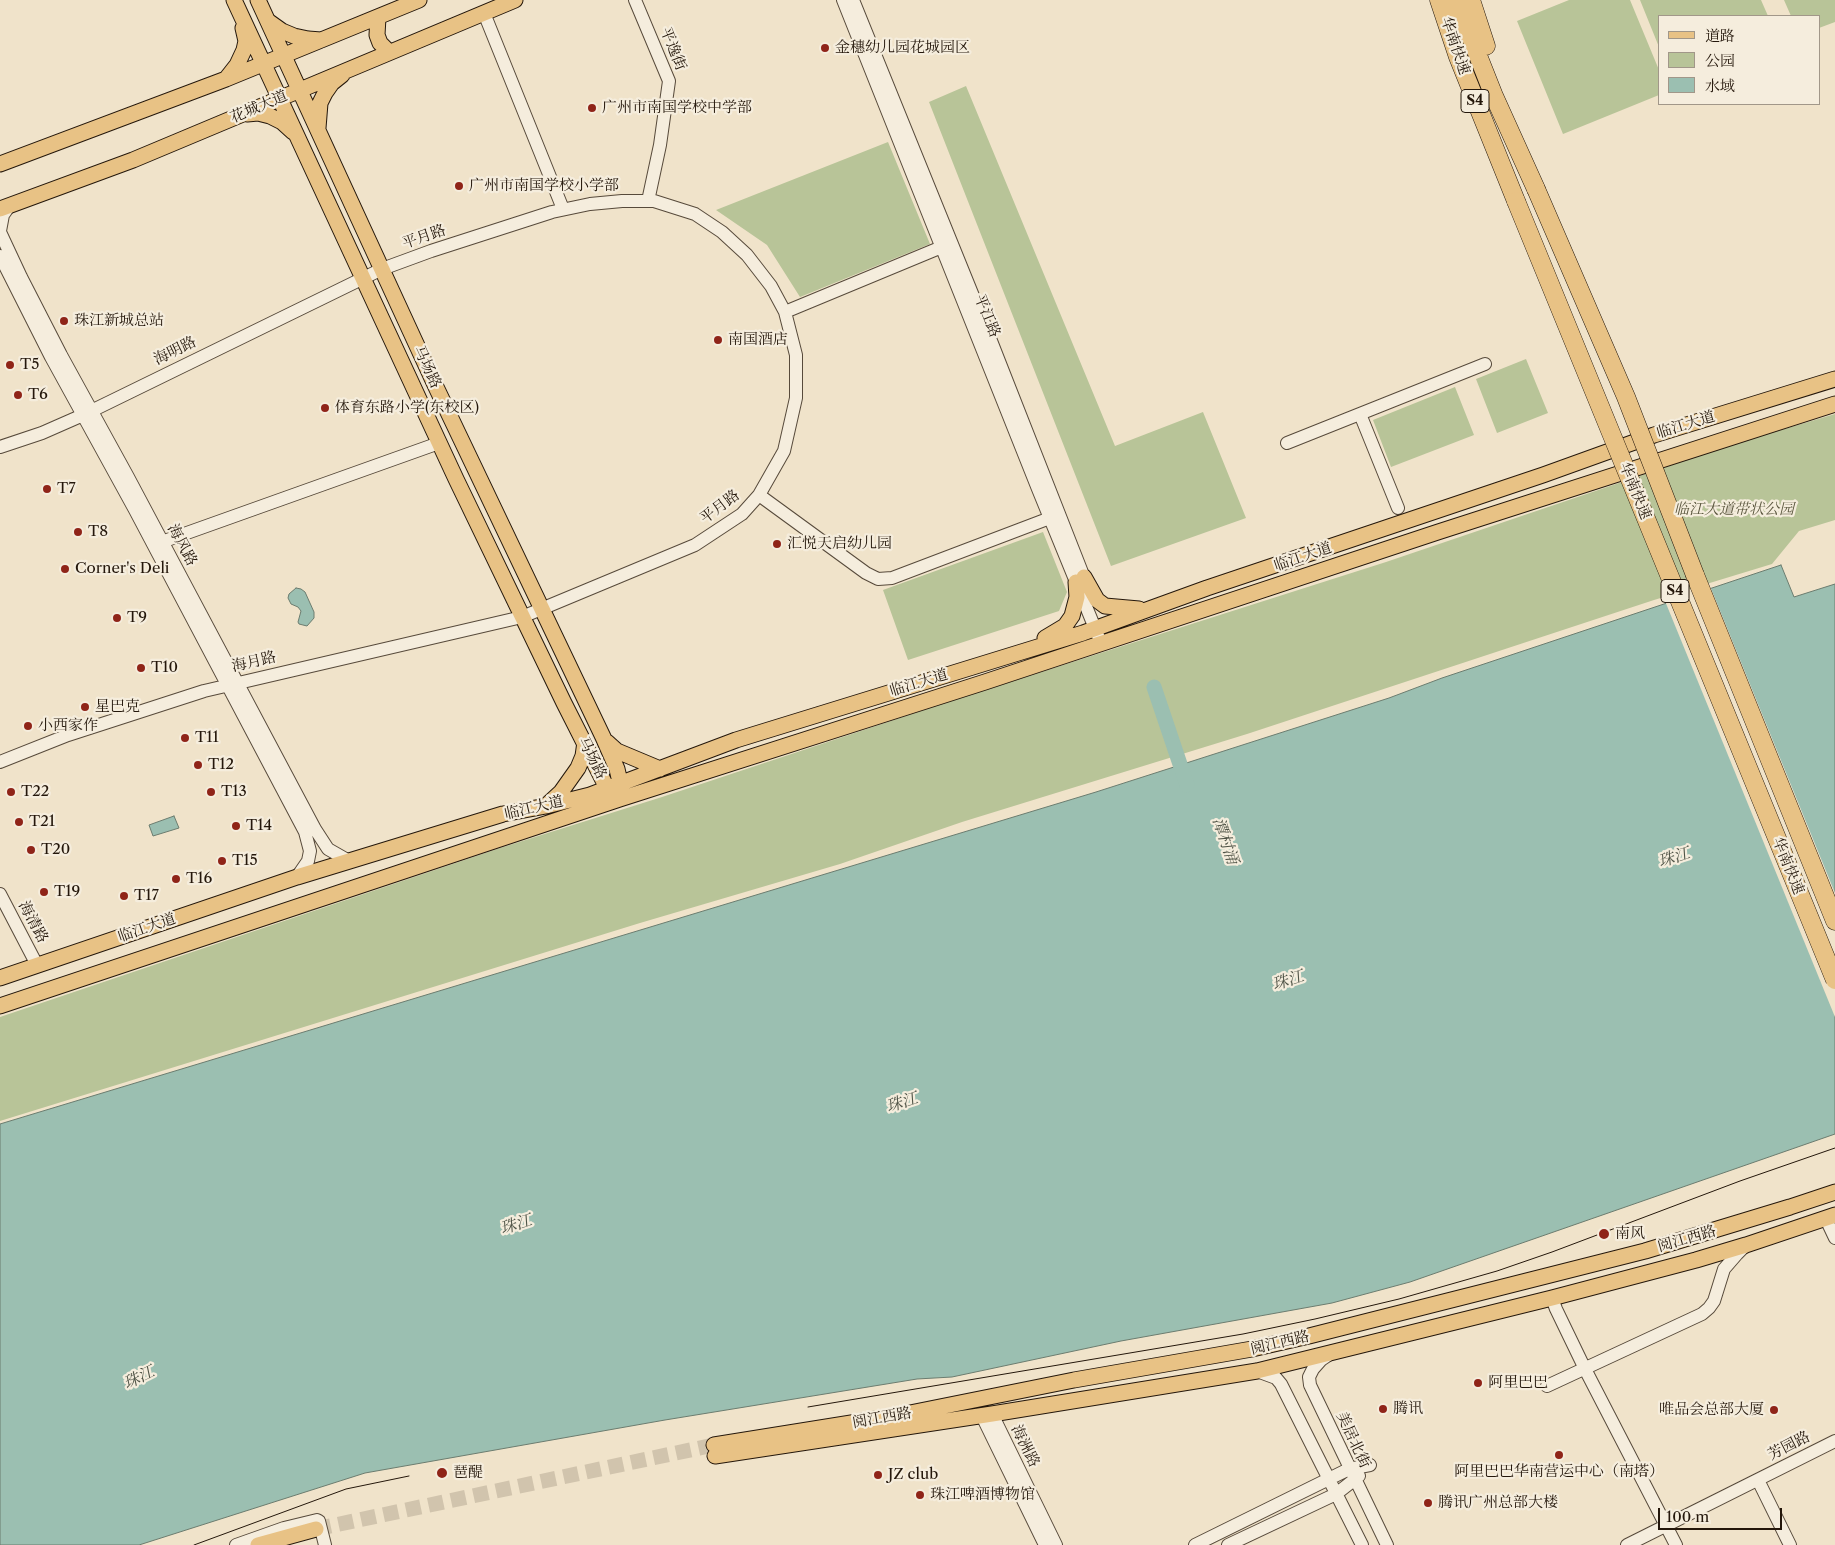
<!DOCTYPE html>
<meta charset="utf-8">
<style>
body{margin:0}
#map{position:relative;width:1835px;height:1545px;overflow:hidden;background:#f0e3ca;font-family:"Libre Caslon Text","Noto Serif SC",serif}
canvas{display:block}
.legend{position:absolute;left:1658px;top:15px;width:162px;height:90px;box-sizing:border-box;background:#f5eddd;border:1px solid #a19789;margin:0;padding:6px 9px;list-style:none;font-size:15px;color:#24170b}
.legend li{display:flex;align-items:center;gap:10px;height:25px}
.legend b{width:25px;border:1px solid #a19789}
.scale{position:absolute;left:1658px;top:1508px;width:124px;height:22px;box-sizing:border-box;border:2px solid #24170b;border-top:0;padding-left:6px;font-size:15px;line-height:18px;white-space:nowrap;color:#24170b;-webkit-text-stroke:4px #f5eddd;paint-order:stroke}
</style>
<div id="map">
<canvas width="1835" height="1545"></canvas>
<ul class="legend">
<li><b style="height:6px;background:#e8c285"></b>道路</li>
<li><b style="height:14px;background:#b8c498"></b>公园</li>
<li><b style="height:14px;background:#9bbfb1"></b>水域</li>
</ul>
<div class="scale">100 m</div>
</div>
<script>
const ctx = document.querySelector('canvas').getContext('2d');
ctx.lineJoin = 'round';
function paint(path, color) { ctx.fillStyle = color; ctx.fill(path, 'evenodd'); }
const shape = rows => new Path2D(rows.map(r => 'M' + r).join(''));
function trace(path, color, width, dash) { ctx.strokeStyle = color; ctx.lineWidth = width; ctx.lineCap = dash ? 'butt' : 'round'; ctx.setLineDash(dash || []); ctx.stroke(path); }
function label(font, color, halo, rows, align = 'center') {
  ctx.font = font + ' "Libre Caslon Text","Noto Serif SC",serif'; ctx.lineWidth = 4.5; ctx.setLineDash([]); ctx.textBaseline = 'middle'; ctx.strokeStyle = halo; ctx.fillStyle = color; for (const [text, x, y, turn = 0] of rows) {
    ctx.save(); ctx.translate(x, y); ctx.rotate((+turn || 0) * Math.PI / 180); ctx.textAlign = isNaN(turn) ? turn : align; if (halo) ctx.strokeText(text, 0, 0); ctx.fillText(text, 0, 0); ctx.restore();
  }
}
const green = shape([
 [1569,0,1630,0,1659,70,1659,95,1563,134,1517,21],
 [1640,0,1761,0,1768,16,1659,16,1659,47],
 [1784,0,1835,0,1835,22,1819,28,1819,16,1791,16],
 [966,86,1115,446,1203,412,1246,518,1111,566,929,102],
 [888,142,930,244,800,297,767,245,716,210],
 [1526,359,1548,413,1497,433,1476,379],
 [1455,387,1474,435,1391,467,1373,420],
 [1835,414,1835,520,1799,531,1772,564,1654,600,1247,734,962,822,840,864,640,923,0,1121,0,1017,497,849,662,797,969,695,1386,562,1737,443],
 [1043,532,1067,592,1059,611,908,660,883,590]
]);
const water = shape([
 [1781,565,1794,597,1835,584,1835,1134,1410,1282,1332,1303,1121,1341,952,1377,917,1379,665,1420,365,1473,139,1545,0,1545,0,1124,1096,792,1389,698,1442,678,1781,565],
 [296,588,301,589,305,592,314,612,314,618,307,626,299,624,298,622,301,611,298,607,291,604,288,598,289,594,296,588],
 [174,816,179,828,153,836,149,825,174,816]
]);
const pier = shape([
 [1710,586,1835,893,1835,1017,1665,601]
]);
const river = shape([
 [1154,687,1187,785]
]);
const majorTunnel = shape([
 [316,1529,714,1445]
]);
const minor = shape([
 [635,0,669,81,660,145,648,201],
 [843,0,1038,489,1101,643],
 [853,0,984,323,1087,585],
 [484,13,563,209],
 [0,231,3,215,10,205],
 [0,232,21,277,61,355,128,477,315,829,328,849,349,861],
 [0,256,51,357,135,510,305,832,310,851,308,861,297,877],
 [785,312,949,244],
 [1360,414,1398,508],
 [1287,443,1485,364],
 [0,447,42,433,83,415,382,269,431,251,552,212,590,204,622,201,654,201,695,214,722,232,747,255,771,286,785,312,796,355,796,398,784,451,759,495,742,514,695,545,522,617,204,691,68,735,0,762],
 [759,495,866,573,878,579,892,578,1050,518],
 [156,544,439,443],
 [0,894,37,965],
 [1826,1219,1835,1238],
 [1552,1298,1556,1309,1585,1369,1676,1545],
 [1330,1354,1321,1360,1313,1369,1309,1377,1310,1385,1387,1545],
 [1257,1371,1276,1378,1281,1384,1362,1545],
 [1547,1386,1702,1314,1709,1308,1714,1301,1724,1269,1737,1254,1746,1245],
 [992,1414,1056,1545],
 [982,1416,1045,1545],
 [1758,1480,1790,1545],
 [236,1545,284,1528,317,1520,319,1521,325,1545],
 [1195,1545,1349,1469,1370,1465],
 [1228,1545,1336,1494,1359,1476],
 [1627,1545,1835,1441]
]);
const major = shape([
 [234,0,456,479,564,703,607,788,613,793],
 [258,0,436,387,603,737,617,769,620,782,620,792],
 [378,17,377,35,380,43,389,52],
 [268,21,282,31,294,36,308,39,321,40],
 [226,79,237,65,244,50,246,41,243,28],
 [247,114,258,113,270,116,282,122,293,132],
 [318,128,320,103,325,93,332,83,342,75],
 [0,164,226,79,419,0],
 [0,209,133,160,515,0],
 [1084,577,1097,600,1105,606,1139,609],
 [1045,638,1065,626,1072,616,1077,597,1076,582],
 [607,742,617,751,660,769],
 [548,804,561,792,578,768,583,756,585,742],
 [0,978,297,877,503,814,546,806,590,795,736,740,1083,633,1207,588,1543,475,1654,435,1835,379],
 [0,1006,620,799,985,682,1438,532,1835,404],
 [714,1445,895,1416,1074,1380,1252,1349,1309,1336,1645,1251,1790,1207,1835,1192],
 [715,1456,992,1414,1257,1371,1552,1298,1696,1260,1746,1245,1835,1215],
 [258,1545,316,1529]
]);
const highway = shape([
 [1439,0,1458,57,1516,201],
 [1456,0,1494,96,1536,189],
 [1471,0,1486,46],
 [1695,575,1835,921]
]);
const tram = shape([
 [808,1407,1243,1334,1315,1319,1399,1299,1497,1271,1552,1252,1740,1181,1835,1148],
 [194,1545,346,1489,409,1476]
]);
const highwayBridge = shape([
 [1536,189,1626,397,1695,575],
 [1516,201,1835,980]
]);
const markers = [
 [825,48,5,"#8f2418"],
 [592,108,5,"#8f2418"],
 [459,186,5,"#8f2418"],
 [64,321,5,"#8f2418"],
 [718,340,5,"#8f2418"],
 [10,365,5,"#8f2418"],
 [18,395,5,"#8f2418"],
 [325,408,5,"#8f2418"],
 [47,489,5,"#8f2418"],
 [78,532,5,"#8f2418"],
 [777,544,5,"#8f2418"],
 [65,569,5,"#8f2418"],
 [117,618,5,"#8f2418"],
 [141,668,5,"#8f2418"],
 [85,707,5,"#8f2418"],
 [28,726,5,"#8f2418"],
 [185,738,5,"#8f2418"],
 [198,765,5,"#8f2418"],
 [11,792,5,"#8f2418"],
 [211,792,5,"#8f2418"],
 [19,822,5,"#8f2418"],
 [236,826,5,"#8f2418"],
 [31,850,5,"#8f2418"],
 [222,861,5,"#8f2418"],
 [176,879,5,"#8f2418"],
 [44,892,5,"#8f2418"],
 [124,896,5,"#8f2418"],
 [1604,1234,6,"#8f2418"],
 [1478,1383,5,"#8f2418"],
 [1383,1409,5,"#8f2418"],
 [1774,1410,5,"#8f2418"],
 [1559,1455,5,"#8f2418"],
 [442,1473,6,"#8f2418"],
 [878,1475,5,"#8f2418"],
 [920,1495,5,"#8f2418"],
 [1428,1503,5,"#8f2418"]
];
const shields = [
 [1475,101,28],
 [1675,591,28]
];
const shieldNames = [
 ["S4",1475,101],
 ["S4",1675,591]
];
const streetNames = [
 ["华南快速",1455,46,71],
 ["平逸街",673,49,68],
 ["花城大道",259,107,-23],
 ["平月路",424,237,-19],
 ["平江路",987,316,68],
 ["海明路",175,351,-26],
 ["马场路",427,367,65],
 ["临江大道",1686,425,-17],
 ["华南快速",1635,491,68],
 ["平月路",720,507,-37],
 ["海风路",182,545,62],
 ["临江大道",1303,557,-19],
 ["海月路",254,662,-13],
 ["临江大道",919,683,-17],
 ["马场路",592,758,63],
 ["临江大道",534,808,-13],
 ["华南快速",1788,866,68],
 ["海清路",33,922,62],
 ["临江大道",147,928,-19],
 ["阅江西路",1687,1239,-16],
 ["阅江西路",1280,1343,-13],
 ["阅江西路",882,1418,-10],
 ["美居北街",1353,1440,65],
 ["海洲路",1025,1446,64],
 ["芳园路",1789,1446,-27]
];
const poiNames = [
 ["金穗幼儿园花城园区",835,48],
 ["广州市南国学校中学部",602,108],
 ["广州市南国学校小学部",469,186],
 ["珠江新城总站",74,321],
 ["南国酒店",728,340],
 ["T5",20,365],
 ["T6",28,395],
 ["体育东路小学(东校区)",335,408],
 ["T7",57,489],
 ["T8",88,532],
 ["汇悦天启幼儿园",787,544],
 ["Corner's Deli",75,569],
 ["T9",127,618],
 ["T10",151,668],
 ["星巴克",95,707],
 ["小西家作",38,726],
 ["T11",195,738],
 ["T12",208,765],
 ["T22",21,792],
 ["T13",221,792],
 ["T21",29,822],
 ["T14",246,826],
 ["T20",41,850],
 ["T15",232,861],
 ["T16",186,879],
 ["T19",54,892],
 ["T17",134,896],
 ["南风",1615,1234],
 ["阿里巴巴",1488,1383],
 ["腾讯",1393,1409],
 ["唯品会总部大厦",1764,1410,"right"],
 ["阿里巴巴华南营运中心（南塔）",1559,1472,"center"],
 ["琶醍",453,1473],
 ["JZ club",888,1475],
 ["珠江啤酒博物馆",930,1495],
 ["腾讯广州总部大楼",1438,1503]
];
const parkNames = [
 ["临江大道带状公园",1734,510]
];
const waterNames = [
 ["潭村涌",1225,841,71],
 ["珠江",1674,858,-18],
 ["珠江",1288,981,-18],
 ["珠江",902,1103,-18],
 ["珠江",516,1225,-18],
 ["珠江",139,1378,-26]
];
paint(green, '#b8c498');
paint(water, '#9bbfb1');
trace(water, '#6b7c6f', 1);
paint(pier, '#f0e3ca');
trace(river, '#9bbfb1', 15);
trace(majorTunnel, '#d1c4ad', 15, [15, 8]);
trace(minor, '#574a3b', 14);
trace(major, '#24170b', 17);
trace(highway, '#24170b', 19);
trace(minor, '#f5eddd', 12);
trace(major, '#e8c285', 15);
trace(highway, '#e8c285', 18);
trace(tram, '#24170b', 1);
trace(highwayBridge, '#24170b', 19, []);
trace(highwayBridge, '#e8c285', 18);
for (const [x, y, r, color] of markers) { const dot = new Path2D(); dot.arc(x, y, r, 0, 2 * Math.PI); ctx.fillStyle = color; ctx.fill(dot); trace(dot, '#f5eddd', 2); }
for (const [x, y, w] of shields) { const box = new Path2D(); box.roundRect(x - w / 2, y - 11.5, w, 23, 4); ctx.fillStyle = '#f5eddd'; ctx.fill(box); trace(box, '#24170b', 1); }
label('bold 14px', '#24170b', null, shieldNames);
label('15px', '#24170b', '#f5eddd', streetNames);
label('15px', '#24170b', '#f5eddd', poiNames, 'left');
label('italic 15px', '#58543c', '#f5eddd', parkNames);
label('italic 16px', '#4e5245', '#f5eddd', waterNames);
</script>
